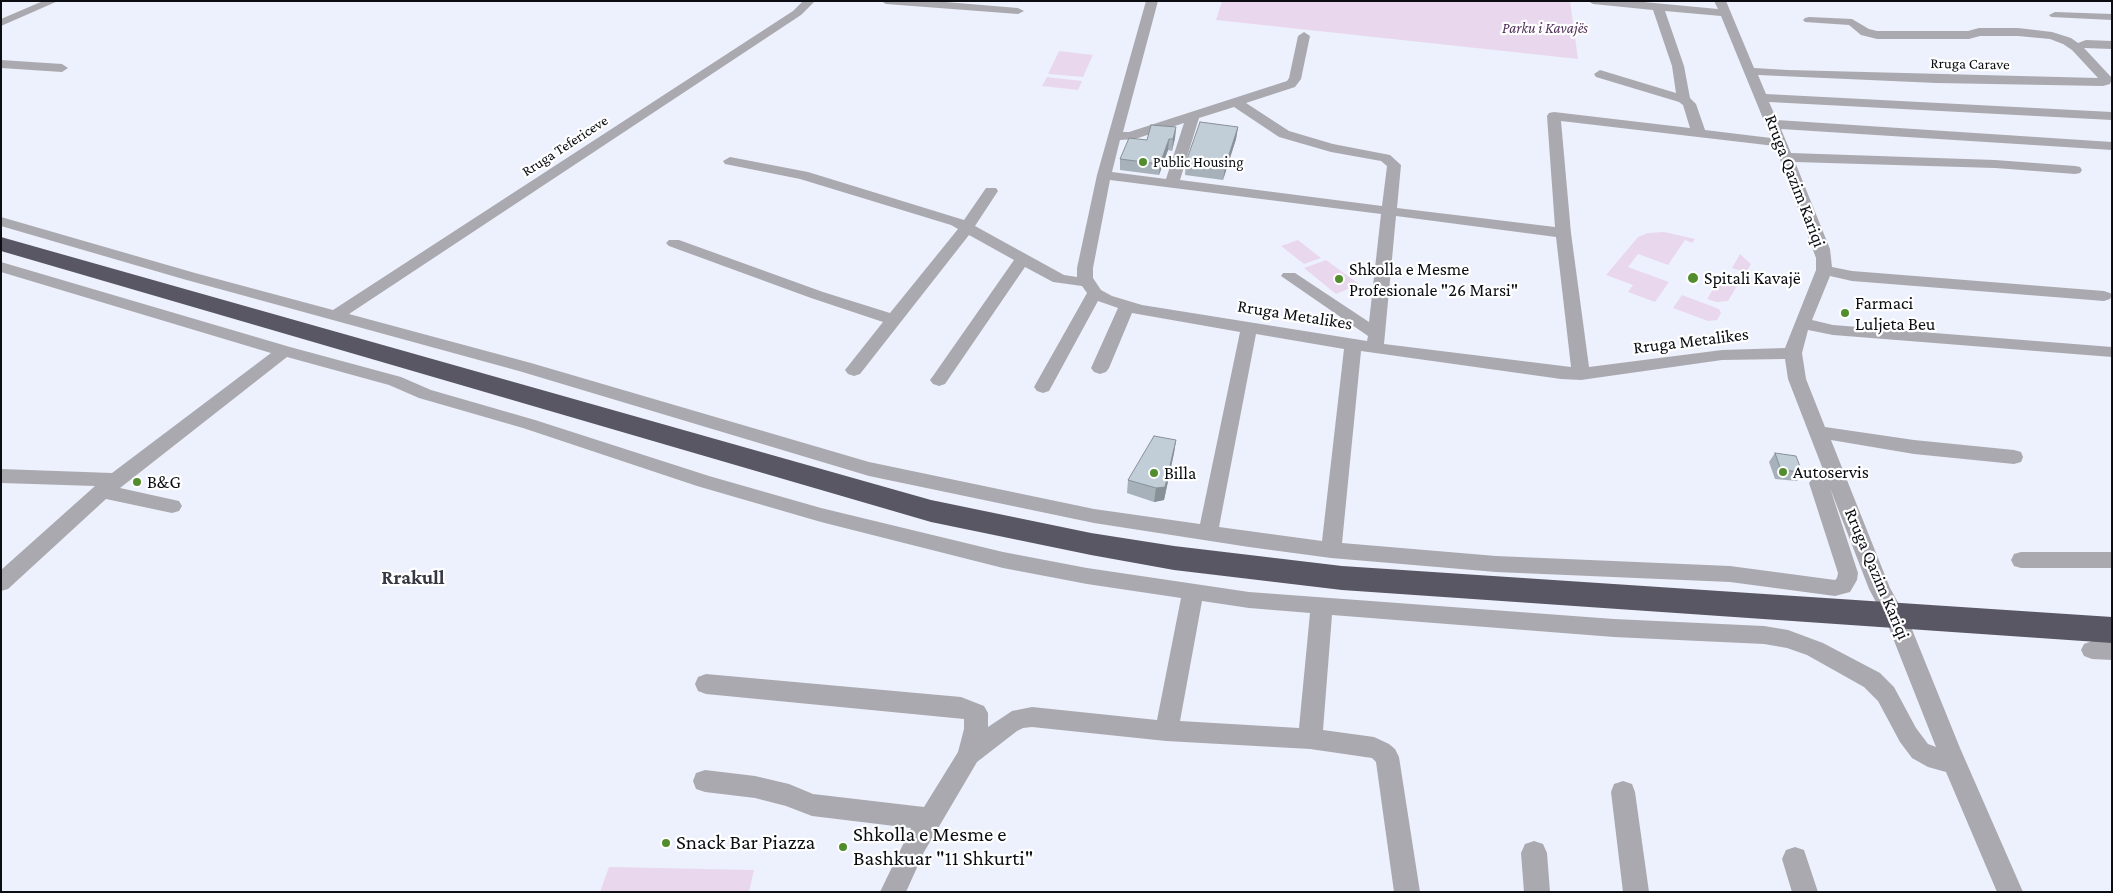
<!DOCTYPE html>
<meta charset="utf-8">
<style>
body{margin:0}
#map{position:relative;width:2113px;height:893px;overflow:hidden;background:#edf1fd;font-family:"Crimson Pro",serif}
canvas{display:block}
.frame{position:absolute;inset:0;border:2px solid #0b0d12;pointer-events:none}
</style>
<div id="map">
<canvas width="2113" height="893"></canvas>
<div class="frame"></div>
</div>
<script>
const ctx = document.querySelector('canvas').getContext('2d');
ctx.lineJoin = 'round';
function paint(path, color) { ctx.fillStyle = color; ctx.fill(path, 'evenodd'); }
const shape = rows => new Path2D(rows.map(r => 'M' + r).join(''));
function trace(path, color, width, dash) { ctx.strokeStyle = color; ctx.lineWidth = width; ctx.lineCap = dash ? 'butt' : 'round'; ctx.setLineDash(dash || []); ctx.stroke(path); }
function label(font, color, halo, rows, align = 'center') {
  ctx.font = font + ' "Crimson Pro",serif'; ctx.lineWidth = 4.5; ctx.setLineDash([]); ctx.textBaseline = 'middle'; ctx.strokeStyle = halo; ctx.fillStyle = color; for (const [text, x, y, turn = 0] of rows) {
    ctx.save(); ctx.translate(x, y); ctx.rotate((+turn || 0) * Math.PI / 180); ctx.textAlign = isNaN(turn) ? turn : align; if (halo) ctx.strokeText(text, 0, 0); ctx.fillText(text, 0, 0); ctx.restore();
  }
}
const green = shape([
 [1222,1,1570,1,1578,59,1216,20],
 [1059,51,1093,55,1083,77,1048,74],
 [1047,77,1082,81,1078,90,1042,86],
 [1664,232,1695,239,1692,243,1685,240,1668,265,1638,254,1628,267,1669,282,1655,302,1628,292,1633,285,1606,275,1638,237,1648,233],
 [1298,240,1321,258,1304,264,1281,246],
 [1740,254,1751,264,1744,277,1739,276,1741,271,1732,268],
 [1326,260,1359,284,1336,294,1304,268],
 [1719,280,1733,285,1735,282,1739,283,1728,301,1717,302,1707,299],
 [1682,295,1719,309,1721,313,1717,320,1708,321,1673,308],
 [609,867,754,870,749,892,600,892]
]);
const minor = shape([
 [43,1,58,1,1,26,1,19,43,1],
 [803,1,815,1,801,15,349,314,531,363,869,462,1094,509,1200,524,1240,332,1132,313,1109,368,1106,372,1100,374,1094,372,1091,368,1118,308,1098,301,1049,391,1043,393,1037,391,1034,387,1087,293,1082,286,1053,282,1025,267,945,384,939,386,933,384,930,380,933,376,1014,260,969,235,860,374,854,376,848,374,845,370,883,322,811,298,669,246,666,243,669,240,679,240,823,292,890,313,958,229,951,225,800,179,725,164,723,161,730,157,808,172,964,220,986,188,996,188,998,191,975,226,1064,275,1077,277,1077,268,1097,175,1146,1,1158,1,1123,132,1129,132,1287,81,1289,78,1298,36,1304,32,1310,36,1301,79,1295,87,1246,103,1289,131,1333,144,1390,155,1401,165,1397,208,1555,227,1547,116,1549,113,1554,112,1690,128,1683,105,1679,102,1596,77,1594,74,1600,70,1676,93,1672,66,1653,10,1593,4,1588,1,1633,1,1718,9,1714,1,1726,1,1754,68,1788,70,2098,78,2072,50,2063,44,2050,39,2018,36,1980,36,1969,39,1877,39,1861,35,1849,25,1805,22,1803,20,1805,18,1809,17,1852,19,1869,29,1877,31,1968,31,1979,28,2018,28,2052,32,2071,38,2078,43,2086,40,2112,41,2112,49,2084,48,2112,78,2110,84,2103,86,1936,83,1758,75,1766,94,2112,112,2112,120,1769,102,1777,120,2112,142,2112,150,1781,129,1791,153,1995,160,2075,166,2080,167,2082,170,2080,173,2075,174,1995,168,1795,162,1830,249,1832,267,1852,271,2104,291,2110,293,2112,295,2110,299,2104,301,1852,281,1830,276,1812,320,1833,325,2112,347,2112,357,1833,335,1808,330,1802,353,1806,379,1825,427,1914,440,2014,450,2021,452,2023,457,2021,462,2014,464,1914,454,1831,440,1890,588,1909,622,1960,748,2023,892,1997,892,1946,772,1928,767,1912,758,1900,742,1878,701,1864,687,1807,655,1787,648,1764,644,1614,637,1332,615,1323,730,1374,737,1389,744,1395,749,1399,757,1420,892,1394,892,1376,762,1372,758,1310,749,1166,741,1032,727,1023,728,1017,731,977,762,924,852,906,892,880,892,911,828,812,816,786,806,755,798,705,792,696,789,693,781,696,773,705,770,755,776,789,784,813,794,924,807,958,752,964,729,964,719,706,694,698,691,695,684,698,677,706,674,961,697,984,706,988,713,988,727,1012,711,1032,707,1157,720,1181,598,1087,584,1003,568,821,522,697,486,523,428,419,398,389,385,287,357,120,488,179,501,182,506,179,511,172,513,106,499,8,589,1,591,1,570,95,486,1,483,1,469,112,473,271,353,1,272,1,262,290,347,401,377,431,390,535,420,709,476,821,508,1003,552,1087,568,1249,592,1614,619,1764,626,1788,630,1823,643,1880,673,1894,687,1916,728,1928,744,1936,747,1887,623,1869,589,1830,488,1858,573,1857,580,1850,592,1835,596,1730,582,1496,572,1331,558,1249,547,1094,523,869,476,519,371,183,279,1,226,1,217,195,273,333,310,793,11,803,1],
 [1665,11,1721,16,1771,138,1705,130,1696,104,1690,98,1684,66,1665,11],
 [1234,107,1279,137,1331,152,1381,161,1387,166,1382,206,1180,180,1199,118,1234,107],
 [1561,121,1775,146,1816,258,1816,270,1785,348,1722,350,1589,367,1571,233,1561,121],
 [1184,123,1166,179,1112,172,1120,140,1135,139,1184,123],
 [1110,180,1381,214,1369,322,1295,273,1283,273,1281,276,1368,336,1367,341,1142,305,1112,296,1101,290,1093,278,1093,268,1110,180],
 [1396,216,1556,237,1571,367,1384,344,1396,216],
 [1256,334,1344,349,1322,541,1219,527,1256,334],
 [1361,351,1561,379,1581,380,1722,360,1785,359,1788,379,1824,472,1816,474,1809,483,1838,573,1837,578,1835,580,1730,566,1496,556,1342,543,1361,351],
 [1202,601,1249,608,1310,613,1299,728,1180,721,1202,601],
 [881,1,934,1,1018,8,1024,11,1018,14,886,4,881,1],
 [2055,12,2112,14,2112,20,2051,17,2049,15,2055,12],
 [1,60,62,64,68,68,62,72,1,68,1,60],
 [2021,552,2112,552,2112,568,2021,568,2014,566,2011,560,2014,554,2021,552],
 [2092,641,2112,642,2112,660,2092,659,2084,656,2081,650,2084,644,2092,641],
 [1623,781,1632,784,1635,792,1649,892,1623,892,1611,792,1614,784,1623,781],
 [1534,841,1543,844,1547,853,1550,892,1524,892,1521,853,1525,844,1534,841],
 [1795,847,1804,850,1818,892,1792,892,1782,859,1786,850,1795,847]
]);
const highway = shape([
 [1,237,931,500,1091,533,1174,546,1342,566,2112,617,2112,643,1342,590,1174,570,1091,555,931,522,1,251,1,237]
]);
const wall = shape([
 [1176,127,1175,138,1172,151,1168,150,1159,175,1120,170,1120,159,1147,140],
 [1238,127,1236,139,1223,180,1185,175,1186,162],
 [1176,440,1174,453,1164,500,1154,502,1127,493,1128,480],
 [1775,453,1802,472,1797,481,1775,479,1769,462]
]);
const shadedWall = shape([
 [1176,127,1175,138,1172,151,1173,139],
 [1238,127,1236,139,1223,180,1225,167],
 [1169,139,1168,150,1159,175,1160,164],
 [1176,440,1174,453,1164,500,1154,502,1156,488]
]);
const building = shape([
 [1200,122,1238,127,1225,167,1186,162,1200,122],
 [1151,125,1176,127,1173,139,1169,139,1160,164,1120,159,1129,138,1147,140,1151,125],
 [1154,436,1176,440,1165,487,1156,488,1128,480,1154,436],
 [1775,453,1796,456,1802,472,1781,470,1775,453]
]);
const markers = [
 [1143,162,5,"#518d2d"],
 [1693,278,6,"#518d2d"],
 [1339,279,5,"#518d2d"],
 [1845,313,5,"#518d2d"],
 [1783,472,5,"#518d2d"],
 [1154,473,5,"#518d2d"],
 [137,482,5,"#518d2d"],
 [666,843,5,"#518d2d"],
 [843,847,5,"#518d2d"]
];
const farParknames = [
 ["Parku i Kavajës",1545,28]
];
const farStreetnames = [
 ["Rruga Carave",1970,64,1],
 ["Rruga Tefericeve",565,146,-33]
];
const farPoinames = [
 ["Public Housing",1153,162]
];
const streetNames = [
 ["Rruga Qazim Kariqi",1795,181,69],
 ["Rruga Metalikes",1295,315,9],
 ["Rruga Metalikes",1691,341,-7],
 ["Rruga Qazim Kariqi",1877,574,67]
];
const poiNames = [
 ["Shkolla e Mesme",1349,269],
 ["Profesionale \"26 Marsi\"",1349,290],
 ["Spitali Kavajë",1704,278],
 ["Farmaci",1855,303],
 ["Luljeta Beu",1855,324],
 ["Autoservis",1793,472],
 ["Billa",1164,473],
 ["B&G",147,482]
];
const quarterNames = [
 ["Rrakull",413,578]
];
const nearPoinames = [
 ["Shkolla e Mesme e",853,835],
 ["Bashkuar \"11 Shkurti\"",853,859],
 ["Snack Bar Piazza",676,843]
];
paint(green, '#e9d8ed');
paint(minor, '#aaa9af');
paint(highway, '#595763');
paint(wall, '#a6b1ba');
paint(shadedWall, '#879097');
paint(building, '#c1ced8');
trace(building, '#879097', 1);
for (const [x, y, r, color] of markers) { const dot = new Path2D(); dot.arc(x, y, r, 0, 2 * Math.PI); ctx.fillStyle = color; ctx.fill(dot); trace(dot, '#fff', 2); }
label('italic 15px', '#513058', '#fff', farParknames);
label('15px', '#0b0d12', '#fff', farStreetnames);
label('15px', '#0b0d12', '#fff', farPoinames, 'left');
label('18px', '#0b0d12', '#fff', streetNames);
label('18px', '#0b0d12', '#fff', poiNames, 'left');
label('bold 20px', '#343843', '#fff', quarterNames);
label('21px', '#0b0d12', '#fff', nearPoinames, 'left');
</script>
